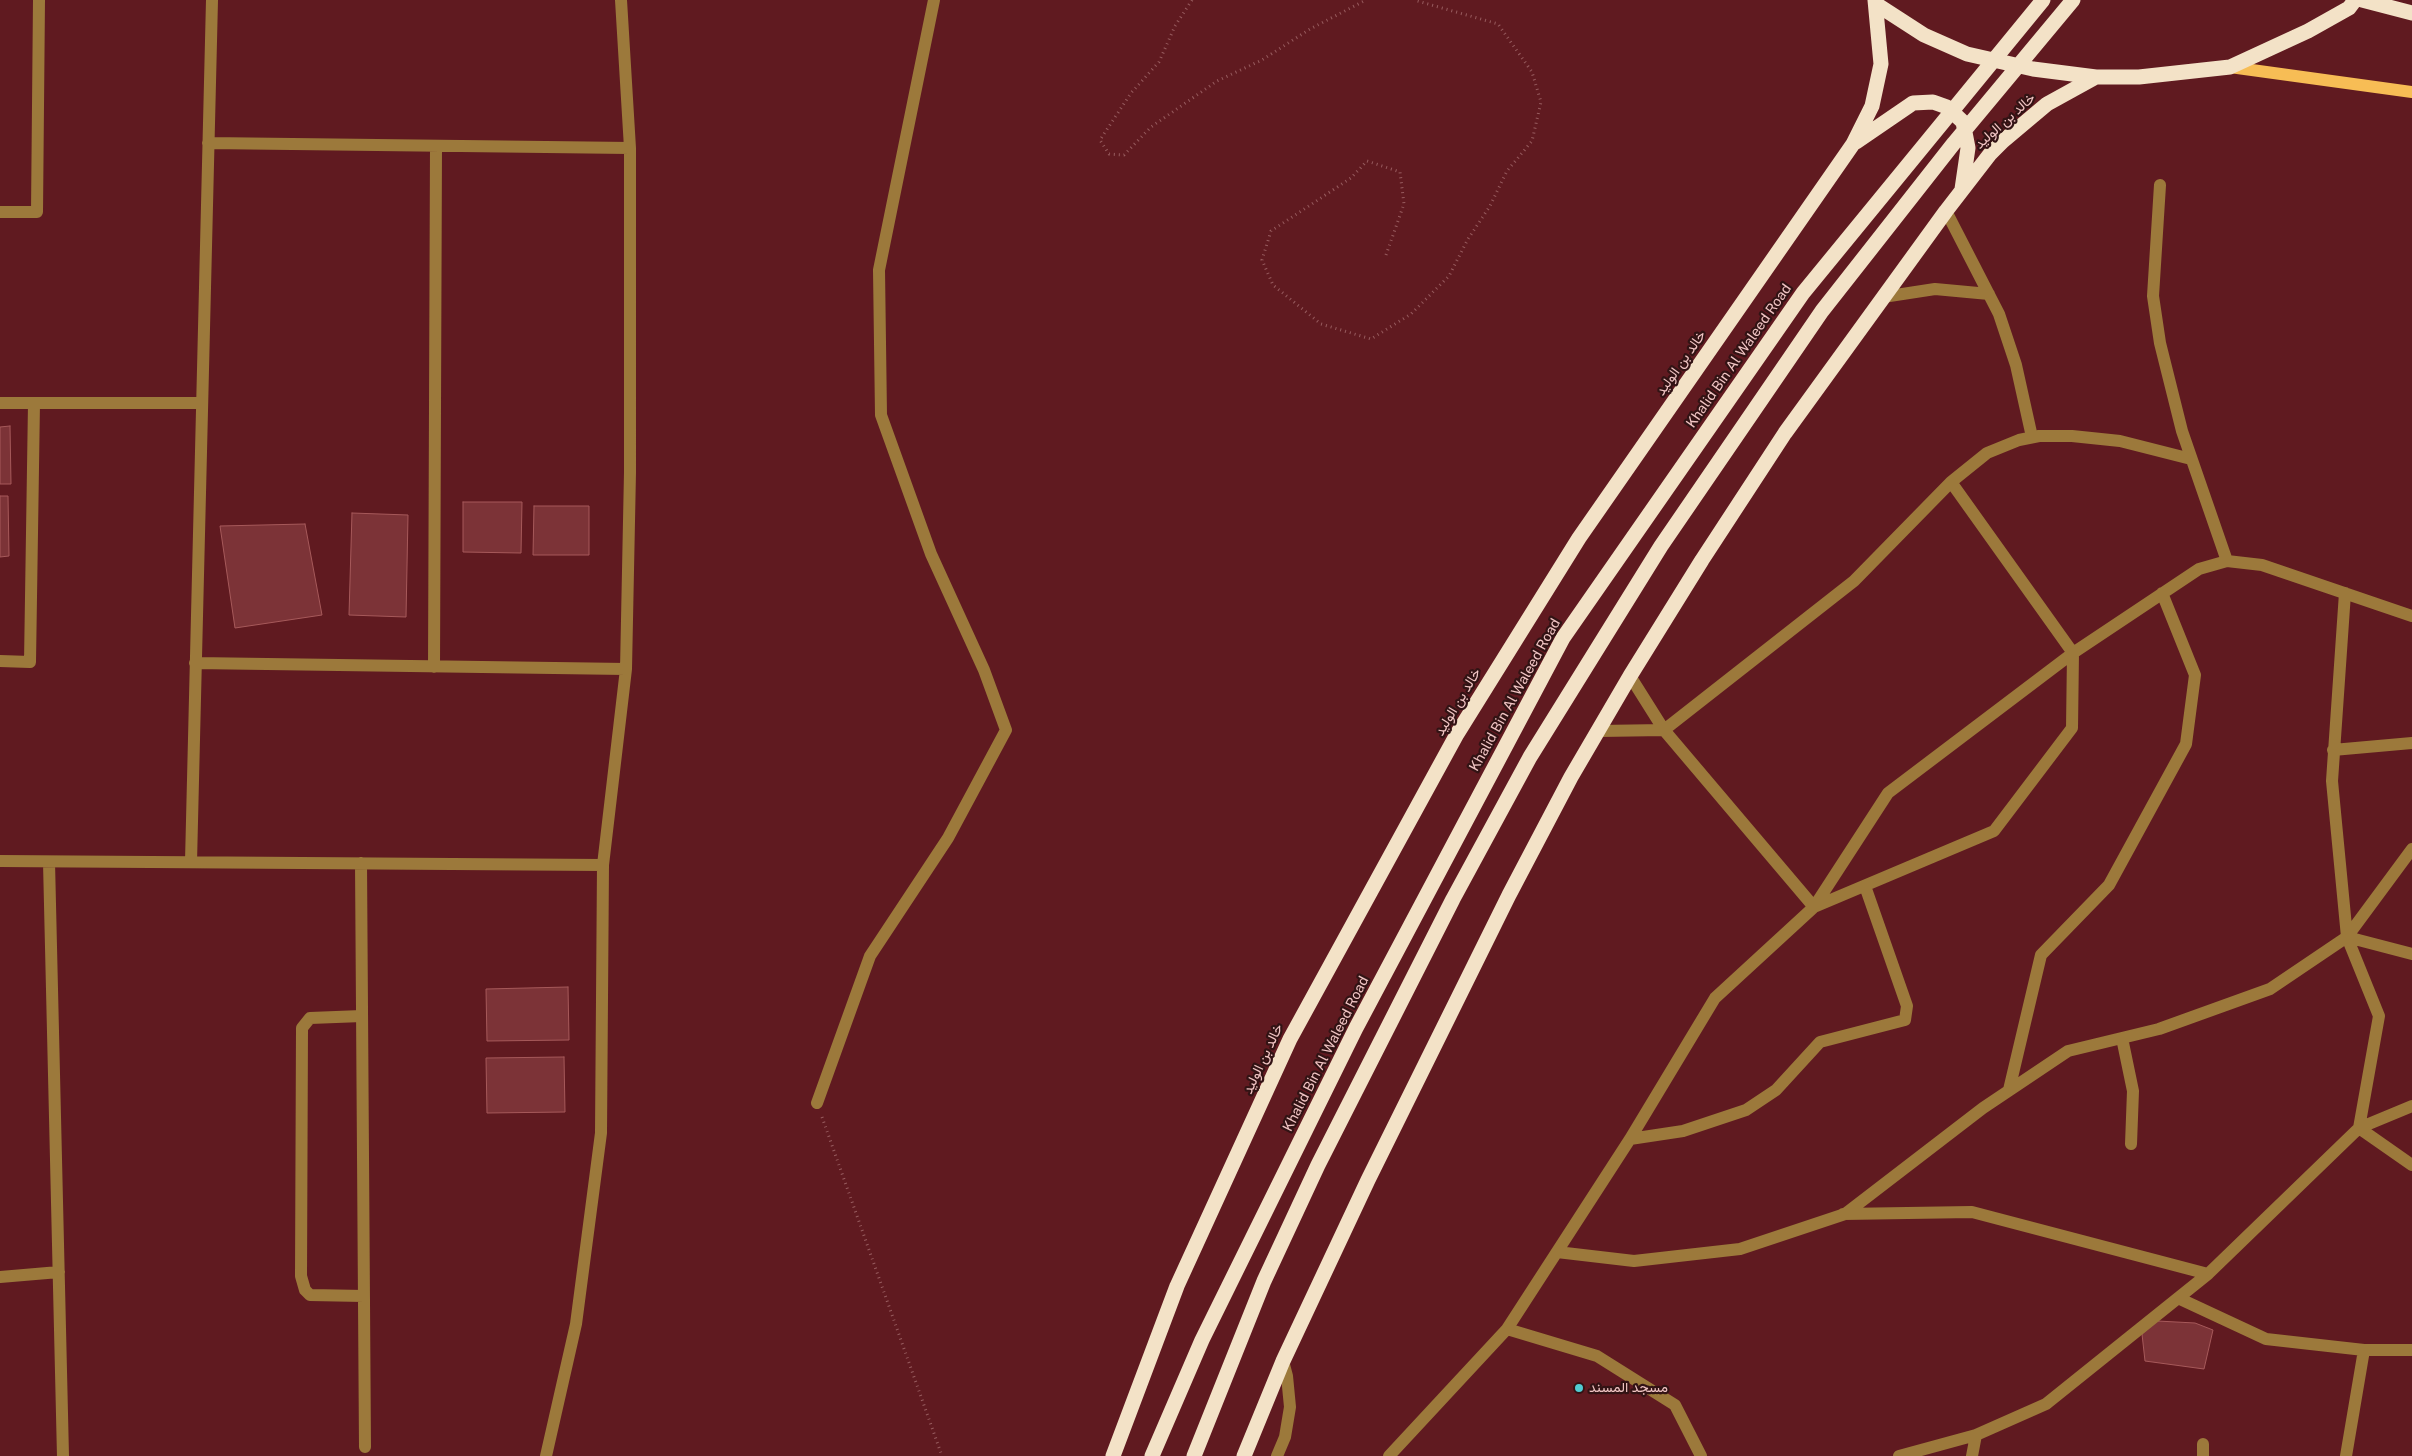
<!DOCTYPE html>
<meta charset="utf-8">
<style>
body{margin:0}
canvas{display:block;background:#601a20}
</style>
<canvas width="2412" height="1456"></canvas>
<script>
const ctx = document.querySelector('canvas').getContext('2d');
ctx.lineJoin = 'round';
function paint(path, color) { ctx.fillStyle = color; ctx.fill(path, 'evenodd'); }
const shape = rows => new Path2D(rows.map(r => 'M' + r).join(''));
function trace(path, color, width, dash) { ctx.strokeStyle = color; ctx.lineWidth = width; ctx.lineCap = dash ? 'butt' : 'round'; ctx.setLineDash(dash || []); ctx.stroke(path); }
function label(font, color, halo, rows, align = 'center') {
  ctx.font = font + ' "Public Sans",Vazirmatn,sans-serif'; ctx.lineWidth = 4.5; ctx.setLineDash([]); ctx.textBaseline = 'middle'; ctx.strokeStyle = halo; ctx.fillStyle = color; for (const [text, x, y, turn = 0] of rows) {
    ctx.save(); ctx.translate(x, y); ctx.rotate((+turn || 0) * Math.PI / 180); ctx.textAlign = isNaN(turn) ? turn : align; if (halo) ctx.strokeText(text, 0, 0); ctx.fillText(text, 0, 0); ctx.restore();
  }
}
const building = shape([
 [10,426,11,484,0,484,0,427,10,426],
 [0,496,8,496,9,556,0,557,0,496],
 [463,502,522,502,521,553,463,552,463,502],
 [534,506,589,506,589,555,533,555,534,506],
 [352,513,408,515,406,617,349,615,352,513],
 [305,524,322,615,235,628,220,526,305,524],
 [568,987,569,1040,487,1041,486,989,568,987],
 [564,1057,565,1112,487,1113,486,1058,564,1057],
 [2157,1321,2195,1323,2213,1330,2204,1369,2145,1361,2142,1334,2157,1321]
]);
const path = shape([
 [1192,0,1175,26,1159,62,1131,93,1100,140,1109,154,1124,155,1151,127,1217,81,1262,60,1310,29,1366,0],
 [1386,255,1404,204,1400,172,1367,161,1351,178,1271,231,1262,260,1273,285,1321,324,1371,339,1411,314,1449,276,1468,239,1490,206,1507,171,1532,141,1541,102,1532,72,1498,24,1414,0],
 [822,1117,942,1456]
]);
const minor = shape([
 [208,143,630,148],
 [2160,185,2153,296,2160,343,2182,431,2227,561],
 [1946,211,1999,314,2016,365,2032,437],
 [0,212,37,212,39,0],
 [1883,297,1935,289,1989,294],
 [0,403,202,403],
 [0,661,30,662,34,403],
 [195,663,626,669],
 [434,667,436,146],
 [1630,676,1664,730,1814,907,1994,831,2072,728,2073,653,1951,482],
 [1599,731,1664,730,1854,581,1951,482,1987,453,2019,440,2039,436,2072,436,2120,441,2191,459],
 [2333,750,2412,743],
 [0,861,603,865],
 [49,862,63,1456],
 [191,862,212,0],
 [361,863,365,1447],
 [2347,937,2412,954],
 [362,1016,310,1018,302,1028,301,1276,305,1290,310,1295,364,1296],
 [2122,1038,2133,1091,2131,1144],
 [2009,1090,2041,955,2109,885,2186,744,2195,675,2162,593],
 [817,1103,870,956,948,838,1006,730,984,670,931,554,881,415,879,270,934,0],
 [2359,1128,2412,1165],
 [2359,1128,2412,1106],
 [1630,1139,1683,1131,1746,1110,1776,1090,1820,1042,1905,1020,1907,1006,1865,886],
 [1843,1214,1972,1212,2208,1274],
 [1557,1252,1634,1261,1740,1249,1845,1214,1983,1108,2068,1051,2159,1029,2270,989,2347,937,2412,849],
 [0,1277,59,1272],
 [2178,1298,2266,1339,2364,1350,2412,1350],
 [1507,1329,1597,1356,1675,1405,1701,1456],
 [2203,1444,2203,1456],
 [546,1456,576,1324,601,1133,603,865,626,669,630,472,630,148,621,0],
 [1277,1456,1285,1437,1290,1407,1287,1376,1283,1361],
 [1389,1456,1507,1329,1630,1139,1715,998,1814,907,1888,793,2073,653,2199,569,2227,561,2262,565,2412,616],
 [1899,1456,1976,1435,2046,1404,2208,1274,2359,1128,2379,1016,2347,937,2332,781,2345,593],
 [1972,1456,1976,1435],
 [2346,1456,2364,1350]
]);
const major = shape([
 [2230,67,2412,92]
]);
const highway = shape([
 [2362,0,2412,13],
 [1876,4,1924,35,1967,54,2033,69,2096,77,2139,77,2230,67,2308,31,2349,8,2355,0],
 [1856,142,1913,103,1933,102,1947,107,1963,122,1968,148,1962,189],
 [1113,1456,1177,1286,1290,1039,1457,734,1579,538,1853,144,1872,106,1881,64,1875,0],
 [1152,1456,1202,1340,1356,1028,1563,638,1803,293,2043,0],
 [1194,1456,1264,1281,1318,1165,1453,899,1530,757,1661,546,1822,311,1954,143,2073,0],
 [1244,1456,1283,1361,1368,1180,1509,895,1571,777,1630,676,1702,560,1785,433,1946,211,1990,154,2003,141,2047,104,2096,77]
]);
const markers = [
 [1579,1388,5,"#51ccd2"]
];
const streetNames = [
 ["خالد بن الوليد",2005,121,-42],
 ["Khalid Bin Al Waleed Road",1739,356,-55],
 ["خالد بن الوليد",1681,363,-55],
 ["Khalid Bin Al Waleed Road",1515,695,-61],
 ["خالد بن الوليد",1458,702,-59],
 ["Khalid Bin Al Waleed Road",1326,1054,-63],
 ["خالد بن الوليد",1263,1059,-65]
];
const poiNames = [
 ["مسجد المسند",1589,1388]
];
paint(building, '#7c3337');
trace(building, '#a6595a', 1);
trace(path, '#975b5e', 3, [1, 4]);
trace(minor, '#9c793b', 12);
trace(major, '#f7bd55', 12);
trace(highway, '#f3e2c7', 15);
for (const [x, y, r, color] of markers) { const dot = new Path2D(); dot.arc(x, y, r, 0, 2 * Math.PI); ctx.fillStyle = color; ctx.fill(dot); trace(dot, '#321314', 2); }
label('14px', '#f1c5c4', '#321314', streetNames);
label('14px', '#f1c5c4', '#321314', poiNames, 'left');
</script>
